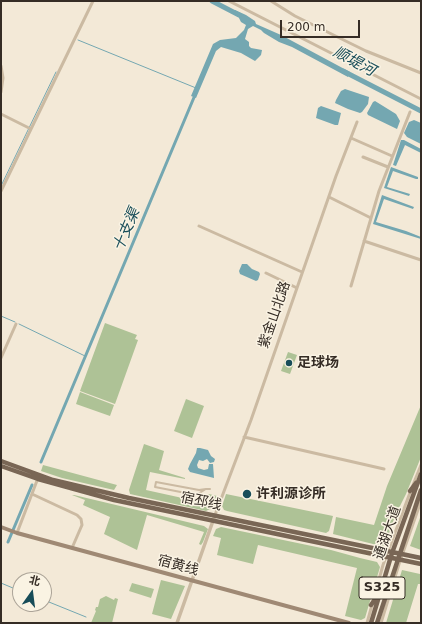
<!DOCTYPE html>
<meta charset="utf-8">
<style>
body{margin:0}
#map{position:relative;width:422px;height:624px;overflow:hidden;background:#f3e9d7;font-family:"DejaVu Sans","Noto Sans SC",sans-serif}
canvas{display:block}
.frame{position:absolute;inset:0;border:2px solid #352c25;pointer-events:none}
.north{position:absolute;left:12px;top:572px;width:40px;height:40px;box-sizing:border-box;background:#faf3e3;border:1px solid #aba397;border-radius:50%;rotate:14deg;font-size:11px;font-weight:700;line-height:16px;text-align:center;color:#352c25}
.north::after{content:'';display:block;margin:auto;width:14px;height:18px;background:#184d59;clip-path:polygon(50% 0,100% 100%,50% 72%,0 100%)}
.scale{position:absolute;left:280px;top:20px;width:80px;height:18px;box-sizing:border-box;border:2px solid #352c25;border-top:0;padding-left:5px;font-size:12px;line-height:14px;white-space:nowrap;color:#352c25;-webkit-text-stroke:3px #faf3e3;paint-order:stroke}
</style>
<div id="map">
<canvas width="422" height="624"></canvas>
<div class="frame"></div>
<div class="north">北</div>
<div class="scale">200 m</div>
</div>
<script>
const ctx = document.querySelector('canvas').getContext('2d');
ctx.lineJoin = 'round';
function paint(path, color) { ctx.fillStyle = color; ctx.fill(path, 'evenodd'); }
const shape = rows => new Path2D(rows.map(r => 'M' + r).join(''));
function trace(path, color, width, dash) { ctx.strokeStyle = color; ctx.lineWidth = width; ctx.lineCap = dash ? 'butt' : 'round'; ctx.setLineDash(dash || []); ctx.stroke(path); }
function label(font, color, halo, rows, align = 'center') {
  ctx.font = font + ' "DejaVu Sans","Noto Sans SC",sans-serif'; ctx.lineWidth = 3; ctx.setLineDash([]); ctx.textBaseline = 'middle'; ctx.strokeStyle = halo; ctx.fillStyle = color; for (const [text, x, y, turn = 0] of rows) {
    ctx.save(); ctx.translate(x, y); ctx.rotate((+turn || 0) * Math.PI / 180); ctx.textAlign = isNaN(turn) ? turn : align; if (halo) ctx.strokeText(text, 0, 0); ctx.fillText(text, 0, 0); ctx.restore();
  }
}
const green = shape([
 [105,323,137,335,135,339,138,340,115,404,80,391],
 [288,352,297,355,290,374,281,371],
 [80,392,114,405,110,416,76,404],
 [186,399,204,406,192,438,174,431],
 [421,405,421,457,406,494,395,516,385,545,381,546,333,534,336,517,374,525,387,486],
 [144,444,164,451,159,470,185,478,185,479,150,472,146,490,196,501,209,494,217,496,214,507,206,511,130,494,129,490],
 [43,465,117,485,114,490,62,478,41,471],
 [226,494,333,516,329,531,326,533,227,511,224,510,222,506],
 [72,495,74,495,204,526,208,529,203,542,201,545,199,544,204,532,147,515,137,550,104,534,110,517,83,505,85,500],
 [421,515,421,550,410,546],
 [221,527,331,550,360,558,377,562,380,567,365,618,361,620,345,616,357,568,258,545,253,564,217,555,221,538,213,536,216,529],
 [402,570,420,574,421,584,418,584,406,623,386,623],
 [161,580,185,586,171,619,152,614],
 [132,583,154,589,151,598,129,591],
 [106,596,114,600,115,598,118,599,112,623,91,623,96,611,95,610,96,607,98,607,100,599]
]);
const water = shape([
 [235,10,246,15,255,21,256,24,281,35,350,72,348,77,292,47,279,42,264,33,261,30,253,26,248,29,245,39,249,42,249,46,251,48,262,50,261,55,255,61,241,53,221,47,216,51,196,98,191,96,213,44,220,40,236,38,244,30,246,25,241,22,238,16,233,13],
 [345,89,369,97,368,104,362,112,360,113,348,109,335,103,336,100,341,91],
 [375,101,396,114,400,121,397,129,368,115,367,113,373,102],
 [321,106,341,113,338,125,335,125,316,118,318,108],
 [414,120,421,123,421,144,407,137,404,133,409,122],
 [401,140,404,140,421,149,421,153,405,145,396,166,393,165],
 [391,167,418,177,418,179,416,179,393,171,387,187,410,194,409,196,384,188],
 [382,195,414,207,413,209,384,199,376,222,406,231,421,237,421,239,373,224],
 [242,264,247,264,252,269,259,272,260,274,258,280,256,281,240,274,239,271],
 [197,448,200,448,208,450,211,456,215,459,214,462,210,463,207,459,203,461,199,460,197,465,198,468,204,470,208,469,209,464,213,464,214,478,190,472,188,469,190,464,196,453]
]);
const stream = shape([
 [78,40,196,88],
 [1,186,56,72],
 [1,316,15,322],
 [19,324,85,356],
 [1,583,20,591],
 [44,600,86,617]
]);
const canal = shape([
 [41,462,195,95],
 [8,542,32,485]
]);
const river = shape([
 [212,1,239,15],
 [343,71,421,111]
]);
const pedestrian = shape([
 [206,489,196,495,155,487,156,482,199,490,206,489,210,489]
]);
const minor = shape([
 [229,1,421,99],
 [271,1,295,16,366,51,421,73],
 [1,66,3,78,1,92],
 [1,114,31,129],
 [351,138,392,156],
 [363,157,388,167],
 [1,191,93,1],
 [329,197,371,218],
 [199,226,302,272],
 [364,241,421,260],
 [266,273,297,288],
 [351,286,379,191,410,112],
 [1,358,16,324],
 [244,437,384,469],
 [413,485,421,465],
 [32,494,77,515,81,519,82,525,72,548],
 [215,515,251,420,336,176,357,122],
 [17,533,38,478],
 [367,623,383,565,411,490],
 [381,623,399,564,421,501]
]);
const tertiary = shape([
 [177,623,214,518]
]);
const secondary = shape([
 [1,527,17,533,349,623]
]);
const primary = shape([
 [1,461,53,480,129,498,421,558],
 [1,466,38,479,114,500,421,564],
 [410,491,416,483],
 [371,605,378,595],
 [371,623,392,553,421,474],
 [377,623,421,490]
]);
const markers = [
 [289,363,4,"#184d59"],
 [247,494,5,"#184d59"]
];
const shields = [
 [382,588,46]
];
const shieldNames = [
 ["S325",382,588]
];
const streetNames = [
 ["紫金山北路",275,315,-71],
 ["宿邳线",201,502,12],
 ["通湖大道",388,533,-71],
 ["宿黄线",178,566,15]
];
const poiNames = [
 ["足球场",297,363],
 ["许利源诊所",256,494]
];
const waterNames = [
 ["顺堤河",354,62,28],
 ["十支渠",127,230,-67]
];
paint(green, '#aec296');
paint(water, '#74a7b1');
trace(stream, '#74a7b1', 1);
trace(canal, '#74a7b1', 3);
trace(river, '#74a7b1', 5);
trace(pedestrian, '#cbbaa2', 2);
trace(minor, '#cbbaa2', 3);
trace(tertiary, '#cbbaa2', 3.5);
trace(secondary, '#9f8974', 4);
trace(primary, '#796655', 4.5);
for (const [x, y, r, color] of markers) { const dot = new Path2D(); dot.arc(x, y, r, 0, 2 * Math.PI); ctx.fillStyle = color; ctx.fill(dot); trace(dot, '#faf3e3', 1.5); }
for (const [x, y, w] of shields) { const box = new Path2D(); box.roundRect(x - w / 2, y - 11, w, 22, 3); ctx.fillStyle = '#faf3e3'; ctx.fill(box); trace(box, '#352c25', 1); }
label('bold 13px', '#352c25', null, shieldNames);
label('14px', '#352c25', '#faf3e3', streetNames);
label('bold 14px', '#352c25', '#faf3e3', poiNames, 'left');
label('italic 15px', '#184d59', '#faf3e3', waterNames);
</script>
